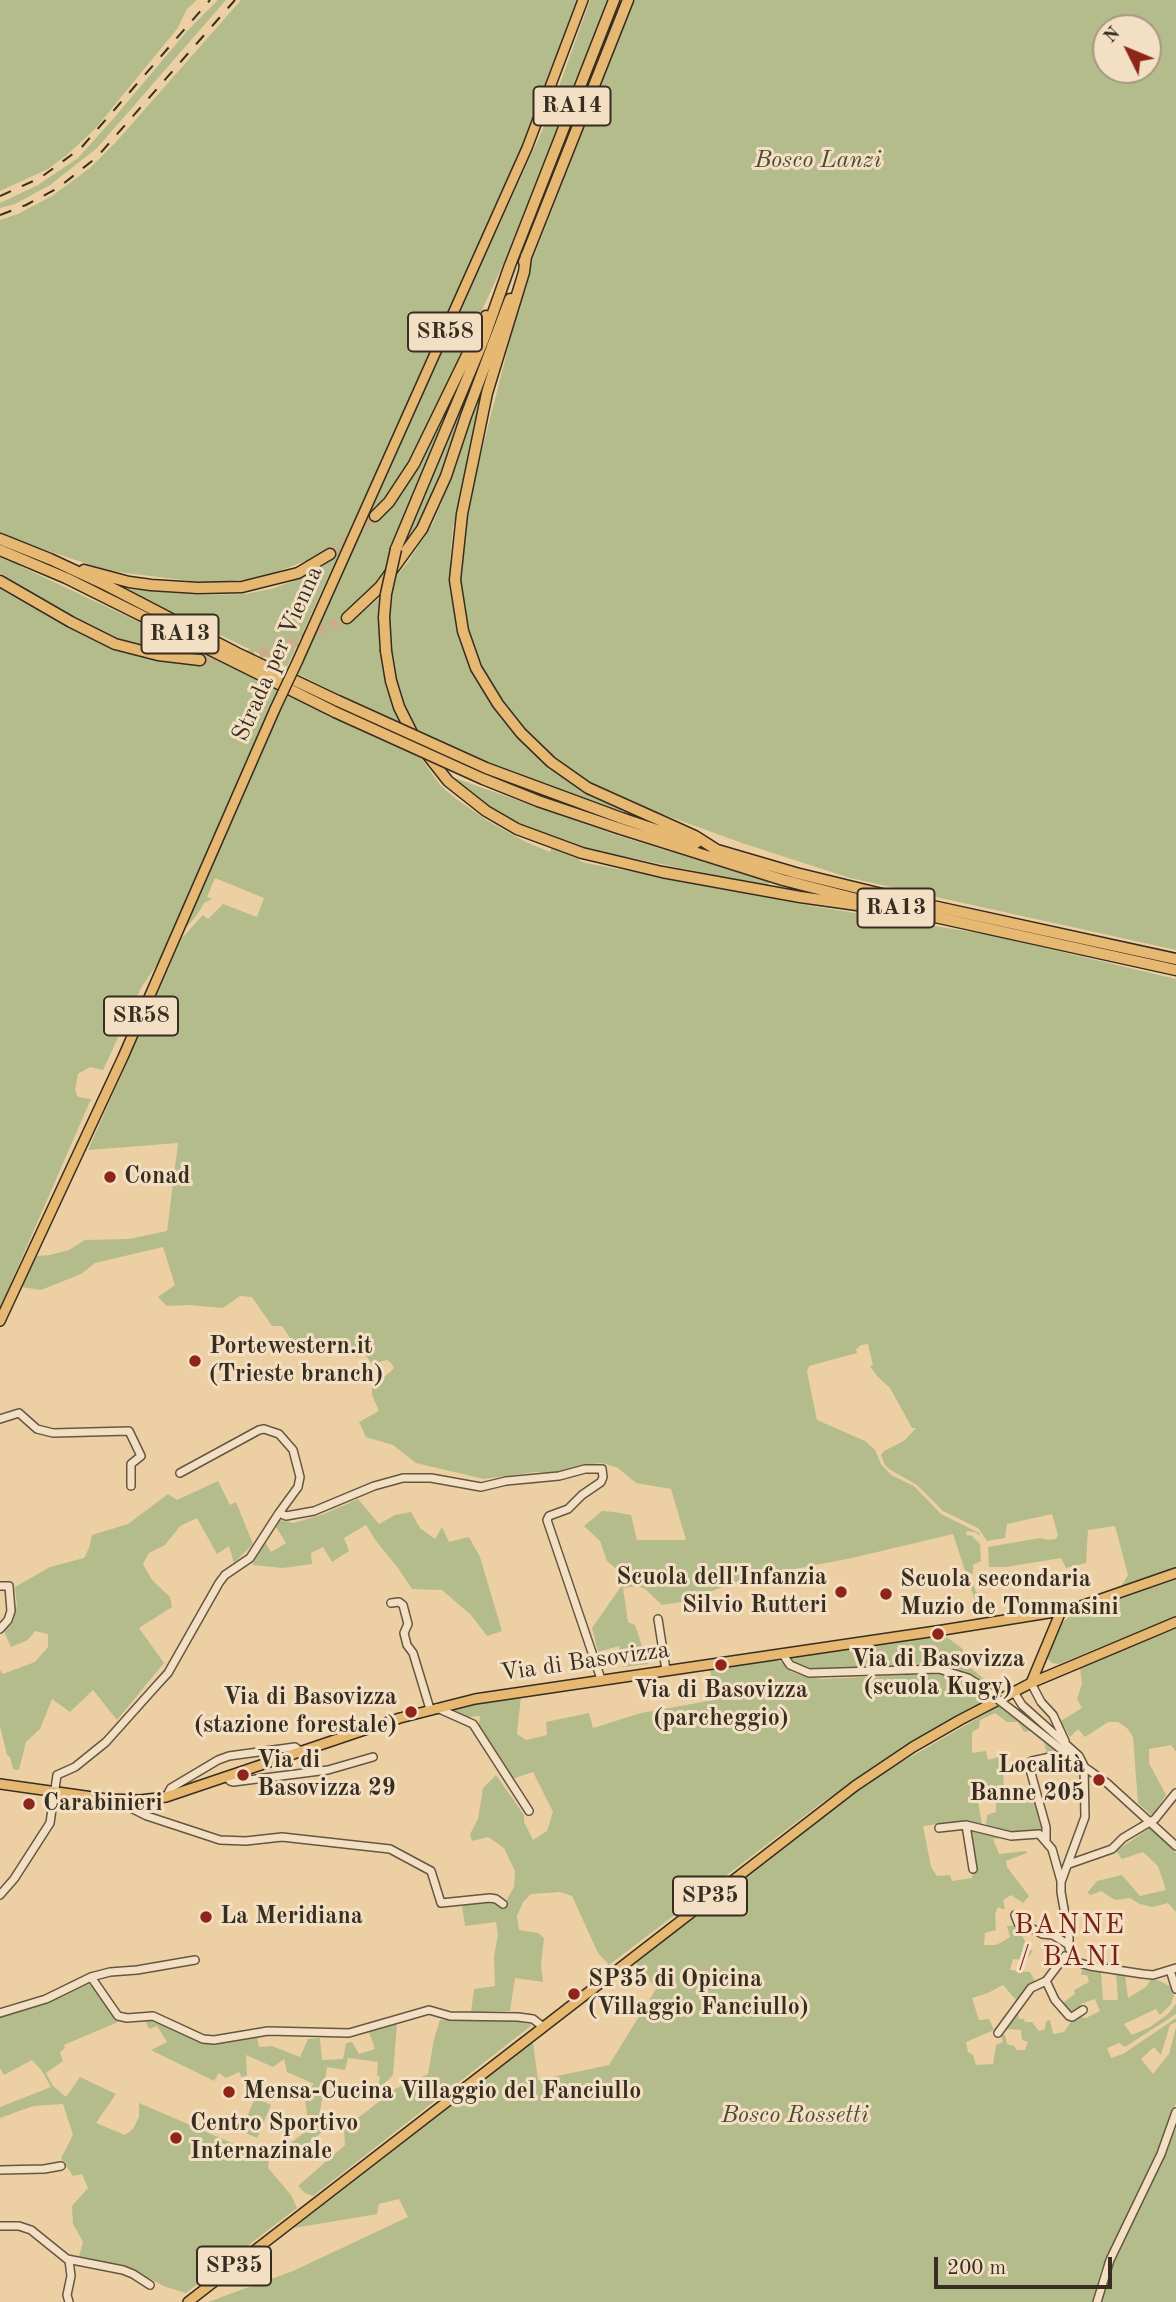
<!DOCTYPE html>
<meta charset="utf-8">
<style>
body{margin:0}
#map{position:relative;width:1176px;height:2302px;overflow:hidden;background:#ecd0a4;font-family:"Old Standard TT",serif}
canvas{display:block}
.north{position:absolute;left:1092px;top:14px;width:70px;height:70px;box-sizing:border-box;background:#f3e0c4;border:2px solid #a89882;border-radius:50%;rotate:313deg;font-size:19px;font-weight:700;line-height:28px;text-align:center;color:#372d20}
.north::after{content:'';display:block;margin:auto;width:24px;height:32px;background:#8f2418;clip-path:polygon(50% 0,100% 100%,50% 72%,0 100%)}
.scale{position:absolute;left:934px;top:2257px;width:178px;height:32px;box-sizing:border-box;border:4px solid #372d20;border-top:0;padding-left:9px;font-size:21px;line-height:24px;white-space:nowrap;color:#372d20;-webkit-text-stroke:5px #f3e0c4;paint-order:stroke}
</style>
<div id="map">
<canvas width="1176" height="2302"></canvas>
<div class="north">N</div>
<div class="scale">200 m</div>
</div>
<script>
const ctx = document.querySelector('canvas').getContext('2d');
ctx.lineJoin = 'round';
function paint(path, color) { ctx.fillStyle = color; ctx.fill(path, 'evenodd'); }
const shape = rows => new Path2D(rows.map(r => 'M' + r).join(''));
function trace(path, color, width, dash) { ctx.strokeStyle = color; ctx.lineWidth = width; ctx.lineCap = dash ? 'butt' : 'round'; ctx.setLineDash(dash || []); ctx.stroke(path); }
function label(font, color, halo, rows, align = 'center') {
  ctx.font = font + ' "Old Standard TT",serif'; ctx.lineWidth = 6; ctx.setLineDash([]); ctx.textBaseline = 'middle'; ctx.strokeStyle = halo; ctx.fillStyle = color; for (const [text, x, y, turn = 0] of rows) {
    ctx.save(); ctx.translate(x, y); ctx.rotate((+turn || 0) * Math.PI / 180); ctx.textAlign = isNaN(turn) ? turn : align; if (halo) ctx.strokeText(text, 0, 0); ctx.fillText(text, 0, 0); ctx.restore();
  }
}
const green = shape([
 [0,0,197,0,187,9,177,29,95,129,68,154,48,169,0,191],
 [218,0,226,0,97,148,50,185,15,204,0,208,0,203,38,185,78,158,113,119,187,31],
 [241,0,579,0,537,113,505,190,287,667,124,589,199,595,245,594,271,589,296,580,314,572,333,559,327,549,308,560,261,578,208,583,109,571,30,545,20,566,279,688,158,963,141,988,103,1070,90,1067,78,1074,75,1090,78,1097,91,1099,0,1308,0,586,77,631,154,650,109,636,87,625,0,573,0,220,18,214,52,196,90,168,116,142],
 [590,0,608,0,502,267,434,413,409,461,389,493,371,512,379,520,403,491,446,414,391,547,398,550,488,340,519,255,521,256,443,468,417,528,383,577,365,596,346,610,347,618,351,622,378,599,408,562,433,523,456,466,499,337,453,527,450,561,461,560,464,528,472,489,527,274,634,0,1176,0,1176,950,850,878,742,843,640,806,636,816,513,774,413,732,382,652,386,688,396,714,403,726,296,673,547,120],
 [1106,28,1148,28,1148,70,1106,70],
 [288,692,420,757,441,786,455,798,488,821,526,842,550,852,553,844,494,811,446,775,619,836,769,882,768,886,583,848,579,861,586,863,800,904,990,935,1176,979,1176,1568,1120,1588,1128,1575,1115,1526,1088,1530,1086,1563,1066,1568,1061,1558,1006,1567,989,1567,988,1547,1040,1538,1048,1540,1056,1539,1058,1535,1052,1514,1007,1524,1005,1538,987,1541,978,1528,943,1511,917,1485,889,1469,885,1465,881,1455,884,1451,904,1441,916,1428,912,1428,890,1388,877,1376,870,1366,873,1365,868,1344,861,1345,856,1349,857,1353,809,1366,807,1372,817,1420,865,1441,875,1450,881,1464,891,1475,914,1486,941,1514,979,1533,980,1536,975,1532,967,1531,966,1535,972,1536,980,1544,981,1561,973,1565,973,1574,969,1573,976,1592,984,1595,987,1608,981,1619,953,1534,852,1558,748,1578,681,1602,662,1605,645,1589,638,1586,623,1588,628,1622,635,1625,648,1664,623,1667,619,1646,598,1652,592,1628,627,1578,607,1561,600,1541,584,1526,602,1511,615,1512,631,1515,637,1540,686,1540,671,1489,636,1483,618,1468,602,1463,581,1465,554,1473,535,1472,484,1479,416,1463,393,1445,366,1437,359,1422,379,1411,372,1395,372,1381,381,1379,389,1373,394,1368,391,1363,387,1360,372,1364,364,1353,357,1357,342,1344,326,1351,320,1338,295,1345,282,1326,272,1326,252,1297,240,1296,223,1308,189,1305,167,1306,158,1297,175,1285,163,1247,95,1263,81,1274,41,1290,21,1287,37,1256,50,1255,69,1250,85,1240,129,1239,167,1231,178,1143,88,1150,182,938,203,915,208,919,223,904,257,917,264,898,215,878,207,897,212,899,204,903,197,915,183,931,181,930,235,815],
 [218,1481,230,1505,236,1502,253,1544,234,1563,229,1546,217,1554,197,1518,180,1526,165,1545,149,1553,143,1564,152,1580,170,1597,172,1607,139,1628,164,1663,117,1720,93,1690,70,1712,52,1699,40,1729,26,1742,19,1770,13,1769,10,1757,7,1755,0,1726,0,1670,3,1674,35,1662,48,1647,48,1634,35,1631,28,1640,11,1647,4,1631,13,1622,17,1605,15,1587,50,1567,84,1558,89,1548,92,1535,128,1524,168,1494,177,1500],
 [358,1499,379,1524,395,1515,411,1512,420,1528,435,1539,442,1527,449,1542,469,1537,480,1557,502,1631,487,1636,471,1615,442,1590,412,1589,398,1568,376,1541,366,1525,344,1538,349,1551,332,1562,323,1547,311,1553,312,1564,283,1568,252,1565,265,1542,271,1552,286,1543,276,1527,280,1520,294,1523,324,1514],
 [1176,1578,1176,1616,1059,1664,1052,1663,1047,1658,1047,1654,1061,1624,1074,1612],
 [1176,1629,1176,1752,1171,1745,1149,1749,1149,1763,1166,1795,1152,1816,1138,1803,1133,1737,1127,1728,1118,1722,1108,1722,1085,1737,1078,1729,1070,1737,1061,1721,1082,1708,1077,1699,1082,1684,1080,1667],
 [937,1634,948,1638,963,1649,963,1657,971,1668,1000,1693,917,1739,820,1804,609,1965,598,1953,572,1896,560,1892,531,1894,523,1902,517,1916,519,1930,538,1933,544,1938,541,1965,543,1982,515,1978,510,2011,471,2012,474,1989,495,1986,494,1956,498,1935,496,1922,465,1926,462,1906,490,1901,502,1908,514,1887,515,1871,504,1848,488,1837,472,1841,470,1834,478,1819,483,1788,496,1775,524,1815,524,1822,533,1840,547,1831,553,1812,533,1772,512,1779,478,1729,480,1716,468,1717,447,1709,521,1696,517,1734,526,1740,547,1735,546,1722,589,1713,593,1728,641,1713,714,1700,710,1668,768,1659,782,1662,792,1672,808,1677,822,1679,928,1674,947,1675,964,1681,980,1691,985,1683,972,1675,940,1664,810,1669,798,1665,791,1659,792,1655],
 [999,1706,1065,1757,1056,1752,1047,1754,1044,1742,1030,1731,1024,1732,1018,1722,1007,1722,995,1713,980,1720,979,1728,972,1732,972,1753,986,1751,988,1760,1002,1756,1004,1786,1008,1788,1012,1800,1035,1798,1043,1833,1033,1830,1018,1832,1001,1831,986,1826,987,1815,996,1812,996,1798,992,1794,977,1797,982,1824,961,1821,923,1826,931,1867,937,1876,950,1875,952,1881,972,1878,973,1872,978,1870,971,1828,1003,1838,993,1839,999,1854,1026,1851,1027,1853,1006,1861,1007,1867,1029,1896,1023,1903,1011,1895,1003,1900,1005,1910,998,1907,995,1914,996,1930,985,1933,984,1945,996,1945,1004,1941,1010,1937,1007,1926,1017,1926,1025,1941,1023,1947,1033,1951,1026,1960,1013,1959,1010,1970,1030,1972,1036,1983,1027,1987,1017,2001,1003,1985,988,1993,972,1998,979,2020,989,2019,994,2030,966,2042,968,2052,973,2055,976,2065,993,2064,996,2045,1003,2042,1001,2035,1005,2035,1007,2044,1014,2046,1017,2050,1025,2050,1028,2042,1022,2040,1021,2030,1006,2029,1018,2013,1019,2019,1024,2019,1025,2022,1032,2022,1039,2031,1045,2029,1046,2021,1050,2020,1053,2034,1064,2032,1072,2020,1081,2017,1086,2018,1100,2011,1095,1999,1081,2004,1079,2009,1072,2013,1065,2007,1064,2002,1075,1994,1074,1990,1089,1982,1087,1975,1081,1975,1082,1967,1101,1972,1103,2000,1118,2000,1116,1973,1125,1975,1128,1998,1146,1987,1151,1979,1160,1981,1171,1987,1174,1995,1171,2004,1160,2015,1156,2009,1124,2024,1132,2035,1150,2027,1168,2014,1176,2004,1176,2014,1125,2047,1119,2043,1107,2048,1111,2058,1123,2054,1176,2018,1176,2022,1170,2025,1161,2055,1154,2047,1141,2059,1153,2074,1169,2054,1176,2027,1176,2103,1164,2136,1101,2270,1092,2302,208,2302,293,2271,408,2217,399,2199,379,2204,377,2214,294,2228,533,2042,538,2080,609,2065,656,1989,634,1961,832,1809,881,1774],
 [1150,1828,1176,1853,1176,1912,1168,1903,1153,1907,1140,1904,1130,1898,1115,1900,1101,1891,1091,1895,1087,1893,1097,1881,1122,1875,1140,1896,1166,1890,1158,1866,1143,1852,1122,1859,1116,1851],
 [91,1983,118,2022,64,2045,65,2048,60,2052,63,2061,46,2073,53,2086,66,2097,80,2077,116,2094,96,2123,125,2135,133,2129,139,2117,139,2103,269,2159,268,2168,291,2195,297,2208,186,2293,166,2287,133,2270,79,2256,83,2242,73,2224,72,2206,88,2188,82,2174,73,2176,61,2158,73,2135,63,2104,33,2106,0,2118,0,2107,51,2087,42,2071,32,2060,4,2075,0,2068,0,2017,43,2005],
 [145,2020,156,2021,209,2044,257,2036,259,2047,272,2046,300,2057,308,2039,320,2038,322,2060,343,2059,346,2043,352,2042,359,2054,375,2049,369,2032,397,2024,393,2075,380,2088,378,2086,380,2077,377,2076,378,2062,348,2058,345,2070,327,2067,320,2112,322,2132,293,2156,280,2151,309,2129,304,2092,314,2084,287,2072,284,2059,273,2067,246,2055,247,2075,242,2078,239,2072,226,2078,219,2073,214,2081,151,2050,167,2042,157,2026,149,2029],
 [440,2020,514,2021,532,2025,313,2196,305,2193,298,2186,345,2145,344,2129,395,2089,428,2074,434,2039],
 [255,2098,271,2105,257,2138,241,2131],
 [1176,2127,1176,2302,1100,2302,1107,2274,1150,2187]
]);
const highwayTunnel = shape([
 [330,554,375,516],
 [200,660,240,657,282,648,347,618]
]);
const minor = shape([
 [0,1419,19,1413,37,1429,53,1433,129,1431,141,1456,131,1464,131,1486],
 [180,1473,259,1430,264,1429,279,1434,293,1450,300,1477,298,1487,279,1513],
 [0,1586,9,1586,11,1611,8,1620,0,1629],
 [391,1603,399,1602,403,1605,408,1624,404,1633,407,1645,413,1653,430,1709],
 [658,1619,666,1670],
 [782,1653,790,1665,809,1673,939,1669,968,1678,982,1687],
 [1031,1683,1041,1702,1053,1715,1065,1741],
 [1014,1692,1022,1705,1079,1756,1084,1766,1085,1817,1061,1882,1061,1892,1069,1937,1069,1948,1076,1961],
 [437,1708,473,1724,529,1811],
 [1013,1711,1076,1761,1107,1783,1176,1846],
 [227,1777,230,1781,233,1782,328,1770,373,1757],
 [166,1797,171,1788,218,1760,229,1756,295,1747,302,1752],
 [128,1800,133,1809,147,1816,220,1840,246,1841,282,1837,390,1849,431,1871,441,1903,490,1898,496,1899,503,1904],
 [966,1825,973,1869],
 [939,1828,966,1825,1011,1836,1039,1834,1052,1849,1061,1881],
 [1046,1840,1046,1827,1031,1773,1032,1761,1055,1756,1080,1768],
 [1069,1864,1112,1849,1123,1838,1155,1819,1176,1793],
 [0,1895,14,1879,50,1823,57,1775,75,1767,106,1742,157,1685,168,1673,219,1583,225,1575,250,1558,279,1513,286,1516,314,1511,374,1486,403,1478,431,1478,481,1487,506,1481,559,1476,585,1469,602,1469,603,1477,601,1482,582,1495,568,1509,549,1516,547,1520,601,1679],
 [1015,1915,1018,1923,1025,1930,1033,1929,1042,1934,1053,1935,1069,1945],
 [1064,1958,1090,1966,1143,1974,1153,1975,1176,1968],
 [1170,1970,1176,1989],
 [91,1977,110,1972,137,1970,195,1960],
 [1046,1981,1055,2000,1069,2016,1072,2017,1083,2010],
 [0,2013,46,1999,91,1977,118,2016,127,2018,153,2016,203,2039,214,2040,268,2031,349,2033,429,2010,450,2016,518,2017,533,2019,542,2026],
 [998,2033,1031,1988,1046,1981,1065,1956],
 [0,2170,44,2169,61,2166],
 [0,2226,19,2226,31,2230,67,2259,123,2270,133,2274,150,2285],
 [69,2302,67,2295,71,2276,69,2260],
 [1097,2302,1110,2260,1161,2154,1176,2112]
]);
const major = shape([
 [298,660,527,148,583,0],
 [0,1321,123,1057,275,709],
 [1031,1683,1061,1611],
 [0,1784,107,1799,140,1800,166,1797,400,1718,475,1699,943,1630,1061,1611,1081,1606,1176,1573],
 [188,2302,855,1786,913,1747,960,1720,1031,1683,1176,1622]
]);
const highway = shape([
 [526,256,524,272,487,393,462,514,455,580,463,631,476,668,498,704,521,733,551,762,588,788,695,836,717,850],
 [524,262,628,0],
 [375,516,389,502,414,464,486,316],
 [0,539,50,559,106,585,237,653,338,701],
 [396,549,483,341,510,265,614,0],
 [0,550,66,578,335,712],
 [84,570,129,582,151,585,198,588,242,587,298,573,330,554],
 [0,581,71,622,115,644,158,655,200,660],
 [347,618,380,587,422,529,446,476,466,416,510,299],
 [386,651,391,681,399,707,415,739,448,781,486,811,517,829,582,853,662,872,800,897,921,914],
 [624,819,696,843],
 [621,829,783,880,865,901],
 [714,849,796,873,919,903,1176,959],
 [917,913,1176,970]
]);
const rail = shape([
 [0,196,40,178,81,148,210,0],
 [0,215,26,205,58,188,97,157,235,0]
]);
const minorBridge = shape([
 [982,1687,1013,1711]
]);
const majorBridge = shape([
 [275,709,298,660]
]);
const highwayBridge = shape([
 [386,651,384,617,386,594,396,549],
 [338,701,486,768,624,819],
 [335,712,483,779,538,801,621,829]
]);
const markers = [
 [110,1177,7,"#8f2418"],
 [195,1361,7,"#8f2418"],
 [841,1592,7,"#8f2418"],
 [886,1594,7,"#8f2418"],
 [938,1634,7,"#8f2418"],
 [721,1665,7,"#8f2418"],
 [411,1712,7,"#8f2418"],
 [243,1775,7,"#8f2418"],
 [1099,1780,7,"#8f2418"],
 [29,1804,7,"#8f2418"],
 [206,1917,7,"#8f2418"],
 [574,1994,7,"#8f2418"],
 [229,2092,7,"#8f2418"],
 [176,2138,7,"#8f2418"]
];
const shields = [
 [572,106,77],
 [445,332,74],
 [180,634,77],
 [896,908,77],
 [141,1016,74],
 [710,1896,74],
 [234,2266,74]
];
const shieldNames = [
 ["RA14",572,106],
 ["SR58",445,332],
 ["RA13",180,634],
 ["RA13",896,908],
 ["SR58",141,1016],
 ["SP35",710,1896],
 ["SP35",234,2266]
];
const parkNames = [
 ["Bosco Lanzi",818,161],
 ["Bosco Rossetti",795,2116]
];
const streetNames = [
 ["Strada per Vienna",278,654,-66],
 ["Via di Basovizza",585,1662,-8]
];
const poiNames = [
 ["Conad",124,1177],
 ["Portewestern.it",209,1347],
 ["(Trieste branch)",209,1375],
 ["Scuola dell'Infanzia",827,1578,"right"],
 ["Silvio Rutteri",827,1606,"right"],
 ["Scuola secondaria",900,1580],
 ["Muzio de Tommasini",900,1608],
 ["Via di Basovizza",938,1660,"center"],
 ["(scuola Kugy)",938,1688,"center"],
 ["Via di Basovizza",721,1691,"center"],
 ["(parcheggio)",721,1719,"center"],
 ["Via di Basovizza",397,1698,"right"],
 ["(stazione forestale)",397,1726,"right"],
 ["Via di",257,1761],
 ["Basovizza 29",257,1789],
 ["Località",1085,1766,"right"],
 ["Banne 205",1085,1794,"right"],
 ["Carabinieri",43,1804],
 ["La Meridiana",220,1917],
 ["SP35 di Opicina",588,1980],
 ["(Villaggio Fanciullo)",588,2008],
 ["Mensa-Cucina Villaggio del Fanciullo",243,2092],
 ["Centro Sportivo",190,2124],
 ["Internazinale",190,2152]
];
const quarterNames = [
 ["BANNE",1070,1926],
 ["/ BANI",1070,1958]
];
paint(green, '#b3bc8a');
trace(highwayTunnel, '#c8af8a', 10, [10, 5]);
trace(minor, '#645641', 10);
trace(major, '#372d20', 12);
trace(highway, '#372d20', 13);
trace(minor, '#f3e0c4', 7);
trace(major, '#e6b872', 9);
trace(highway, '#e6b872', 10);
trace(rail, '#372d20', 2, [12, 12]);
trace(minorBridge, '#645641', 10, []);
trace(majorBridge, '#372d20', 12, []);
trace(highwayBridge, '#372d20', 13, []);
trace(minorBridge, '#f3e0c4', 7);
trace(majorBridge, '#e6b872', 9);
trace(highwayBridge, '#e6b872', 10);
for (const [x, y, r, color] of markers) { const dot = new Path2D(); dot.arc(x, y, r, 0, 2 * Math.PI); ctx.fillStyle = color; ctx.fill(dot); trace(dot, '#f3e0c4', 2.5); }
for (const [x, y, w] of shields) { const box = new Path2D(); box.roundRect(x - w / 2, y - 19.5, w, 39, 5); ctx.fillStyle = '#f3e0c4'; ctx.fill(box); trace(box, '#372d20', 2); }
label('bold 23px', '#372d20', null, shieldNames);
label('italic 24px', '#504a35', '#f3e0c4', parkNames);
label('24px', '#372d20', '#f3e0c4', streetNames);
label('bold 24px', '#372d20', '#f3e0c4', poiNames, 'left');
ctx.letterSpacing = '2px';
label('28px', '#7a1f14', '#f3e0c4', quarterNames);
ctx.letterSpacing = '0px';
</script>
